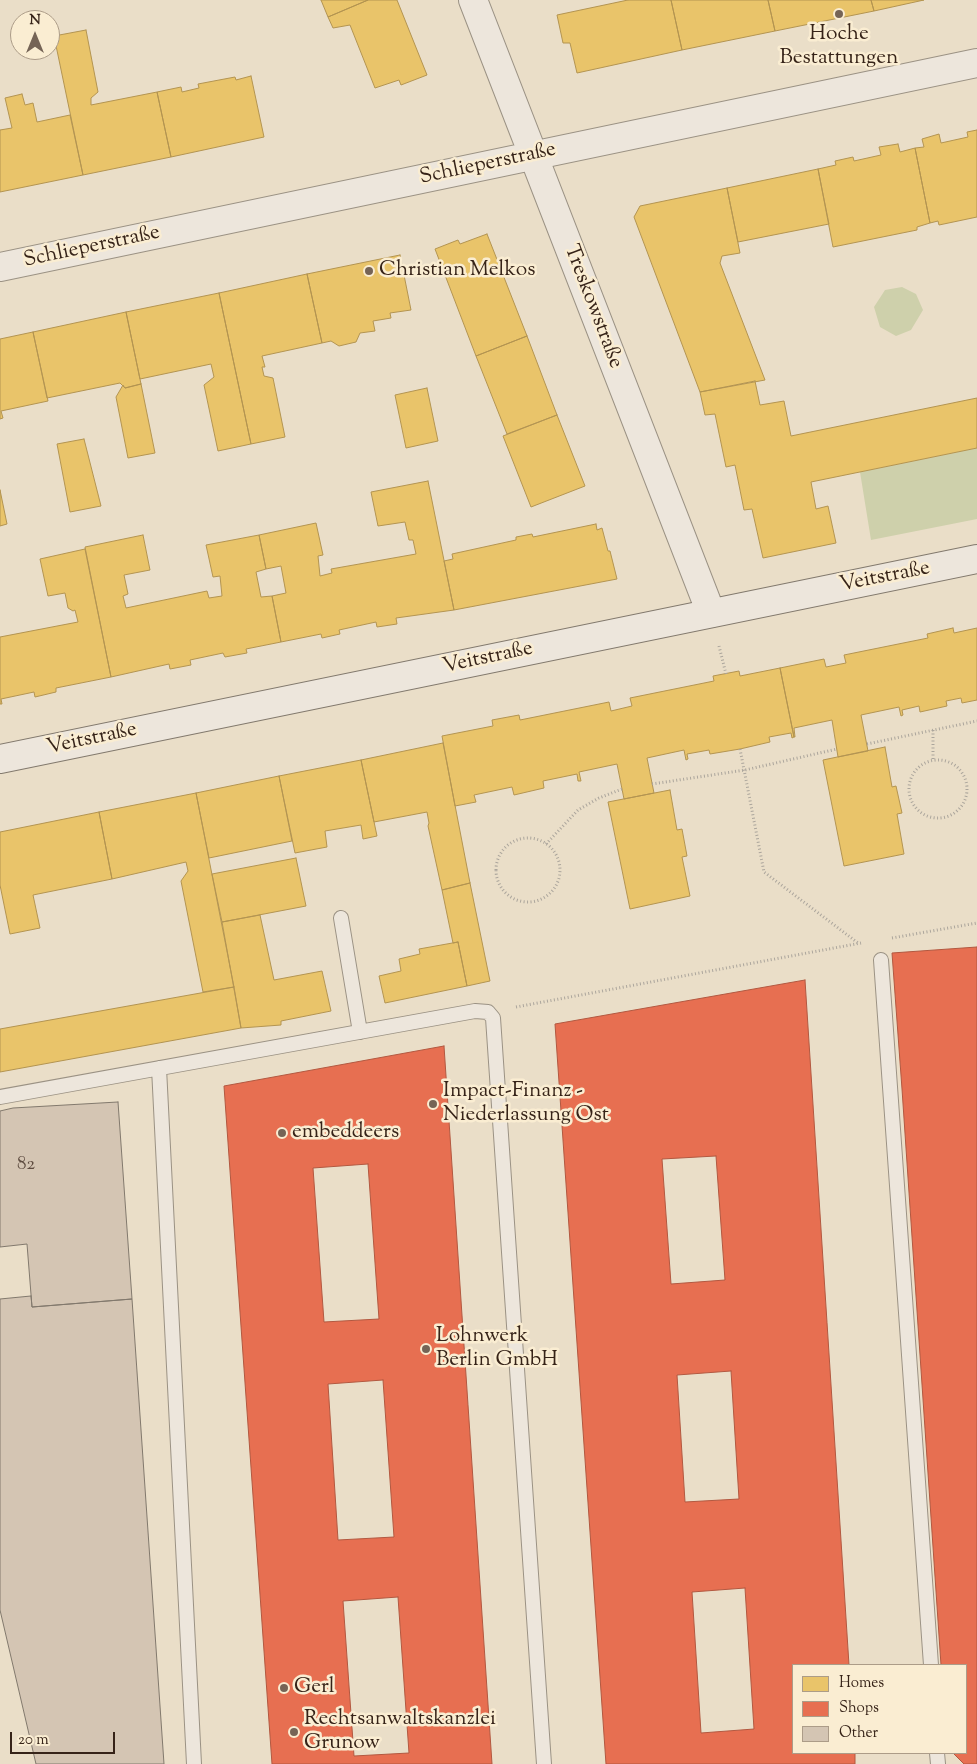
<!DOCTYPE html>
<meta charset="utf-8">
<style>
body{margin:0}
#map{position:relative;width:977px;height:1764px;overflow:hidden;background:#eadec8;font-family:"Sorts Mill Goudy",serif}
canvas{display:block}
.legend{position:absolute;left:792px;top:1664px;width:175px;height:90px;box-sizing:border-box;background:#faedd2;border:1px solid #ac9c88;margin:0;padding:6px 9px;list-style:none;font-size:15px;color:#362318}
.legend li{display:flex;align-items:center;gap:10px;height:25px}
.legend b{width:25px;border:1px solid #ac9c88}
.north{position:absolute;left:10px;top:10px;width:50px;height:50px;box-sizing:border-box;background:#faedd2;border:1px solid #ac9c88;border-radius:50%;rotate:0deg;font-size:14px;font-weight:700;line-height:20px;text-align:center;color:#362318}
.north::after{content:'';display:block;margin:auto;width:18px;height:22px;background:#756456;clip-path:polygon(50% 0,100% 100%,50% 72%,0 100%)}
.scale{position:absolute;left:10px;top:1732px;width:105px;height:22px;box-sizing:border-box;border:2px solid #362318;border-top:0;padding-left:6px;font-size:15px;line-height:18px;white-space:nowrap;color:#362318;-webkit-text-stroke:4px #faedd2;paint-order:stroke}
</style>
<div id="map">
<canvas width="977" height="1764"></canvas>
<ul class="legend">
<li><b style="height:14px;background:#e9c46a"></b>Homes</li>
<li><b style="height:14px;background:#e76f51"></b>Shops</li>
<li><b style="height:14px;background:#d4c5b3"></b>Other</li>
</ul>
<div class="north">N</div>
<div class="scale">20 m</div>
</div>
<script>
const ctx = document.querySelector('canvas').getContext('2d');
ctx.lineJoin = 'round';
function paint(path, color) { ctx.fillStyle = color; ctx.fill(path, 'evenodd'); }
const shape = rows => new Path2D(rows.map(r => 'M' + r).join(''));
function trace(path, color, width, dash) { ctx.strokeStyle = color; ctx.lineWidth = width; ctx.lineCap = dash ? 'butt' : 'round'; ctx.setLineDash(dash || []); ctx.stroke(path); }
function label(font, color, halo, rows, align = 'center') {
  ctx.font = font + ' "Sorts Mill Goudy",serif'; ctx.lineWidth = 5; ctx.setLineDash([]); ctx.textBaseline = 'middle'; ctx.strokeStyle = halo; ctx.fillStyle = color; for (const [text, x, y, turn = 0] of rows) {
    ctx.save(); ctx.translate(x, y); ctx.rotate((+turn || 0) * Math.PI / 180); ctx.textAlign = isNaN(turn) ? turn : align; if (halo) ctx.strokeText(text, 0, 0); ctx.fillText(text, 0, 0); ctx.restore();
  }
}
const green = shape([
 [902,287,916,294,923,310,911,330,896,336,880,327,874,307,885,290],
 [977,448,977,519,871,540,860,472]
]);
const homes = shape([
 [321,0,368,0,328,17,321,0],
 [368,0,397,0,427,75,401,85,399,80,375,88,350,25,333,28,328,17,368,0],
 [628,0,671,0,682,50,577,73,570,43,563,43,557,15,628,0],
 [671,0,768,0,775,31,682,50,671,0],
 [768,0,871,0,874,11,775,31,768,0],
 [871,0,924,0,874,11,871,0],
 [86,30,98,92,91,98,91,105,157,92,171,157,83,175,54,36,86,30],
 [251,76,264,137,171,157,157,92,181,87,182,92,199,88,198,84,235,77,236,80,251,76],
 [22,94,25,105,33,103,37,122,70,115,83,175,0,192,0,130,12,128,5,98,22,94],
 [977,130,977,217,939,225,938,221,930,223,915,148,924,147,922,139,939,134,941,143,968,137,967,132,977,130],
 [898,144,900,152,915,148,930,223,917,227,917,230,833,247,818,169,836,165,835,161,853,157,854,161,881,155,879,147,898,144],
 [818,169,829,224,738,242,727,188,818,169],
 [727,188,740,253,722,256,720,263,765,380,700,392,634,217,640,206,727,188],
 [487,234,527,336,476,356,435,249,458,240,460,244,487,234],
 [400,255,411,310,390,313,391,318,373,321,375,331,360,333,356,342,339,346,331,341,322,343,307,274,400,255],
 [307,274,322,343,262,356,265,367,262,367,264,376,273,378,285,437,251,444,219,293,307,274],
 [219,293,251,444,218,451,204,385,214,377,211,364,140,379,126,312,219,293],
 [126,312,141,384,125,388,120,383,47,398,33,332,126,312],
 [33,332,48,401,1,411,3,418,0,419,0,339,33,332],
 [527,336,557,415,507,434,476,356,527,336],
 [755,381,760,405,784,401,791,436,977,398,977,448,811,482,816,509,828,506,836,543,763,558,752,509,744,510,735,465,726,467,715,414,705,415,700,392,755,381],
 [141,384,155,453,128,458,116,397,123,385,125,388,141,384],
 [427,388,438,441,406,448,395,395,427,388],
 [557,415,585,486,531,507,503,436,557,415],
 [84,439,101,506,70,512,57,444,84,439],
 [428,481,454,610,396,618,397,624,377,627,376,622,339,630,340,634,322,638,321,634,281,642,272,596,286,593,281,566,266,569,259,535,316,523,323,555,318,556,320,576,332,573,331,569,416,554,413,540,409,540,405,522,378,526,371,492,428,481],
 [0,490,7,524,0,526,0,490],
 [596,524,597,530,602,528,608,551,610,551,617,579,454,610,444,561,453,559,452,554,516,540,516,537,532,534,533,537,596,524],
 [143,535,150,570,124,575,128,594,123,596,126,608,207,591,209,598,222,596,220,576,213,577,206,545,259,535,266,569,256,572,261,597,272,596,281,642,246,649,247,653,225,657,223,653,190,660,191,665,170,669,169,664,111,677,85,547,143,535],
 [85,549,111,677,56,688,56,692,35,697,34,692,1,699,2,704,0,704,0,637,78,622,75,610,73,611,68,608,65,593,48,596,40,559,85,549],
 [953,628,954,633,977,628,977,700,962,703,961,698,946,701,947,706,920,712,919,706,902,710,903,715,901,716,899,707,861,715,868,751,838,757,832,720,794,728,795,737,794,737,780,668,824,659,826,667,846,663,844,655,928,638,927,634,953,628],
 [780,668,794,737,792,738,791,733,769,737,770,742,740,749,710,754,709,750,687,754,688,759,686,760,684,750,647,758,654,793,624,799,617,764,579,772,581,781,578,781,577,774,543,781,544,788,514,795,512,787,474,795,476,802,455,806,442,736,493,726,492,720,519,715,520,720,609,702,611,711,632,706,630,698,714,681,713,676,739,671,740,676,780,668],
 [443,743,470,883,442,890,428,826,429,823,427,812,374,822,361,760,443,743],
 [885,747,892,787,896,786,902,813,897,814,904,854,844,866,823,760,885,747],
 [361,760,377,836,363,839,361,825,325,831,327,847,295,853,279,776,361,760],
 [279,776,292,841,209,858,196,793,279,776],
 [670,790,677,830,682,829,687,856,682,857,690,896,630,909,608,802,670,790],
 [196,793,234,987,203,992,181,881,188,871,186,862,112,879,99,812,196,793],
 [99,812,112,879,33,895,40,928,10,934,0,885,0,832,99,812],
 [296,858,306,906,222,922,212,874,296,858],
 [470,883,490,981,467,986,458,942,453,943,442,890,470,883],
 [260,915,274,980,322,971,331,1011,281,1021,281,1025,241,1028,222,922,260,915],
 [458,942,467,986,385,1003,379,976,401,971,399,959,420,954,419,949,458,942],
 [234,987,241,1028,0,1072,0,1029,234,987]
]);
const shops = shape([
 [977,947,977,1764,964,1764,953,1753,966,1753,966,1665,941,1665,902,1089,892,953,977,947],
 [805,980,849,1665,793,1665,793,1753,855,1753,855,1764,606,1764,555,1024,805,980],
 [716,1156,725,1280,671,1284,662,1159,716,1156],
 [731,1371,739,1499,685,1502,677,1375,731,1371],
 [745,1588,754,1729,701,1733,692,1592,745,1588],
 [444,1046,492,1764,272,1764,224,1086,444,1046],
 [368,1164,379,1319,324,1322,313,1168,368,1164],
 [383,1380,394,1537,338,1540,328,1384,383,1380],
 [398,1597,409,1753,354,1756,343,1601,398,1597]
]);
const building = shape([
 [118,1102,132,1299,32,1307,27,1244,0,1247,0,1111,13,1108,118,1102],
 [31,1296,32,1307,132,1299,164,1764,36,1764,0,1610,0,1299,31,1296]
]);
const path = shape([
 [719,646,726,674],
 [933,730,933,761],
 [867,744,977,721],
 [740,749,764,872,858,943],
 '909 789a29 29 0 1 1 58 0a29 29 0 1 1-58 0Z',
 [652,784,745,770,837,749],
 '496 870a32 32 0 1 1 64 0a32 32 0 1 1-64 0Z',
 [546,844,578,810,599,798,622,789],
 [892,938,977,923],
 [516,1007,861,943]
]);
const lane = shape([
 [341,918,360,1032],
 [881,960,931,1665],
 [159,1068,194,1764],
 [0,1097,475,1011,488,1012,493,1018,544,1764],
 [937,1753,938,1764]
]);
const street = shape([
 [473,0,711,613],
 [0,267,977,63]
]);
const secondary = shape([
 [0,759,977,559]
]);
const markers = [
 [839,14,5,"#756456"],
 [369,271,5,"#756456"],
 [433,1104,5,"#756456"],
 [282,1133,5,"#756456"],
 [426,1349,5,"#756456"],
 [284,1688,5,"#756456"],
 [294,1732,5,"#756456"]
];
const numberNames = [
 ["82",26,1166]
];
const poiNames = [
 ["Hoche",839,35,"center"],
 ["Bestattungen",839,59,"center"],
 ["Christian Melkos",379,271],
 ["Impact-Finanz -",443,1092],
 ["Niederlassung Ost",443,1116],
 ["embeddeers",292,1133],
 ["Lohnwerk",436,1337],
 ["Berlin GmbH",436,1361],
 ["Gerl",294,1688],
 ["Rechtsanwaltskanzlei",304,1720],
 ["Grunow",304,1744]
];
const streetNames = [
 ["Schlieperstraße",488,165,-12],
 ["Schlieperstraße",92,248,-12],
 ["Treskowstraße",592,307,69],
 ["Veitstraße",885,578,-11],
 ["Veitstraße",488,659,-12],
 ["Veitstraße",92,740,-12]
];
paint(green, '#ced0ab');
paint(homes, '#e9c46a');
trace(homes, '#b39451', 1);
paint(shops, '#e76f51');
trace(shops, '#b25840', 1);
paint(building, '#d4c5b3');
trace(building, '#82796d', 1);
trace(lane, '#9b9284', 16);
trace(street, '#9b9284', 30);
trace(secondary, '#82796d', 30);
trace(path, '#aba59c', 3, [1, 2.5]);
trace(lane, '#ede6dc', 14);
trace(street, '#ede6dc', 28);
trace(secondary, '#ede6dc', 28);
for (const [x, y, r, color] of markers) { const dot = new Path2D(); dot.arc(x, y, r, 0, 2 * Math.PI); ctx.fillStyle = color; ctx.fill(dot); trace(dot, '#faedd2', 2); }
label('19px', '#5e4c40', null, numberNames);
label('21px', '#362318', '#faedd2', poiNames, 'left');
label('21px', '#362318', '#faedd2', streetNames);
</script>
